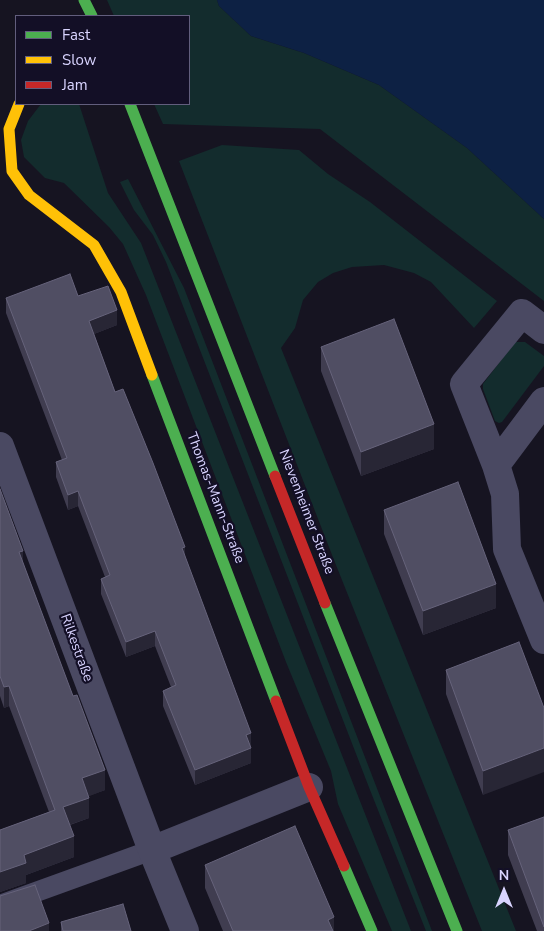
<!DOCTYPE html>
<meta charset="utf-8">
<style>
body{margin:0}
#map{position:relative;width:544px;height:931px;overflow:hidden;background:#161421;font-family:"Nunito Sans",sans-serif}
canvas{display:block}
.legend{position:absolute;left:15px;top:15px;width:175px;height:90px;box-sizing:border-box;background:#130f26;border:1px solid #625e7d;margin:0;padding:6px 9px;list-style:none;font-size:15px;color:#d9d4ff}
.legend li{display:flex;align-items:center;gap:10px;height:25px}
.legend b{width:25px;border:1px solid #625e7d}
.north{position:absolute;left:479px;top:866px;width:50px;height:50px;-webkit-text-stroke:4px #130f26;paint-order:stroke;rotate:0deg;font-size:14px;font-weight:700;line-height:20px;text-align:center;color:#d9d4ff}
.north::after{content:'';display:block;margin:auto;width:18px;height:22px;background:#d9d4ff;clip-path:polygon(50% 0,100% 100%,50% 72%,0 100%)}
</style>
<div id="map">
<canvas width="544" height="931"></canvas>
<ul class="legend">
<li><b style="height:6px;background:#4caf50"></b>Fast</li>
<li><b style="height:6px;background:#ffc107"></b>Slow</li>
<li><b style="height:6px;background:#c62828"></b>Jam</li>
</ul>
<div class="north">N</div>
</div>
<script>
const ctx = document.querySelector('canvas').getContext('2d');
ctx.lineJoin = 'round';
function paint(path, color) { ctx.fillStyle = color; ctx.fill(path, 'evenodd'); }
const shape = rows => new Path2D(rows.map(r => 'M' + r).join(''));
function trace(path, color, width, dash) { ctx.strokeStyle = color; ctx.lineWidth = width; ctx.lineCap = dash ? 'butt' : 'round'; ctx.setLineDash(dash || []); ctx.stroke(path); }
function label(font, color, halo, rows, align = 'center') {
  ctx.font = font + ' "Nunito Sans",sans-serif'; ctx.lineWidth = 4.5; ctx.setLineDash([]); ctx.textBaseline = 'middle'; ctx.strokeStyle = halo; ctx.fillStyle = color; for (const [text, x, y, turn = 0] of rows) {
    ctx.save(); ctx.translate(x, y); ctx.rotate((+turn || 0) * Math.PI / 180); ctx.textAlign = isNaN(turn) ? turn : align; if (halo) ctx.strokeText(text, 0, 0); ctx.fillText(text, 0, 0); ctx.restore();
  }
}
const green = shape([
 [107,0,217,0,219,6,251,36,304,53,379,85,467,148,544,219,544,301,320,129,163,124,154,104,189,104,189,16,114,16],
 [41,104,79,104,108,193,141,243,411,931,392,931,338,804,331,771,286,662,146,295,123,244,109,227,64,183,45,178,24,157,21,140,28,121],
 [222,145,299,150,328,174,370,202,497,301,474,328,431,282,414,273,384,265,352,267,333,273,318,282,303,300,295,328,281,348,516,931,482,931,334,560,179,161],
 [128,179,184,288,432,931,426,931,370,790,166,262,153,235,134,210,120,182],
 [515,342,525,342,544,356,544,366,502,422,499,423,495,421,483,389,483,384]
]);
const water = shape([
 [217,0,544,0,544,219,467,148,379,85,304,53,251,36,219,6]
]);
const lane = shape([
 [0,905,152,850]
]);
const street = shape([
 [544,401,496,465,505,494,507,549,544,640],
 [0,446,152,850],
 [496,465,464,384,522,313,544,330],
 [185,931,152,850,309,787]
]);
const fast = shape([
 [84,0,92,16],
 [130,104,275,476],
 [152,375,276,701],
 [325,603,457,931],
 [344,866,372,931]
]);
const slow = shape([
 [19,104,9,129,12,171,29,195,94,245,121,292,152,375]
]);
const jam = shape([
 [275,476,325,603],
 [276,701,309,787,344,866]
]);
const wall = shape([
 [78,296,117,325,94,334,115,392,185,557,251,747,251,763,195,785,163,706,163,691,171,687,155,646,126,657,101,594,101,579,105,577,78,506,68,510,56,477,56,462,62,460,6,313,6,298],
 [321,347,434,449,361,476,321,371],
 [0,489,23,563,105,790,88,796,89,818,70,825,74,857,26,875,26,883,0,892,0,830,49,812,9,706,4,708,0,696],
 [384,510,496,608,423,635,384,534],
 [446,670,544,708,483,795,446,694],
 [544,817,544,931,537,931,508,855,508,830],
 [205,865,334,931,223,931,205,888],
 [61,922,131,931,61,931]
]);
const shadedWall = shape([
 [117,310,117,325,89,336,89,321],
 [434,424,434,449,361,476,361,452],
 [78,491,78,506,68,510,68,495],
 [185,547,185,562,182,548],
 [23,551,23,571,19,552],
 [496,584,496,608,423,635,423,611],
 [155,631,155,646,126,657,126,642],
 [9,686,9,706,4,708,4,687],
 [251,733,251,763,195,785,195,770,246,735],
 [544,748,544,772,483,795,483,771],
 [105,770,105,790,82,799,82,778],
 [89,798,89,818,63,827,63,807],
 [74,836,74,857,26,875,26,883,0,892,0,872,24,855],
 [334,917,334,931,328,931,328,920],
 [49,923,49,931,29,931]
]);
const building = shape([
 [70,274,78,296,108,286,117,310,89,321,115,392,123,389,153,463,185,547,182,548,251,733,246,735,251,748,195,770,163,691,176,685,155,631,126,642,101,579,110,575,78,491,68,495,56,462,67,458,6,298,70,274],
 [394,319,434,424,361,452,321,347,394,319],
 [458,482,496,584,423,611,384,510,458,482],
 [0,489,23,551,19,552,73,696,77,695,105,770,82,778,89,798,63,807,74,836,24,855,26,863,0,872,0,830,55,810,9,686,4,687,0,676,0,489],
 [519,642,544,708,544,748,483,771,446,670,519,642],
 [544,817,544,927,508,830,544,817],
 [295,826,334,917,328,920,333,931,233,931,205,865,295,826],
 [35,885,49,923,29,931,0,931,0,896,35,885],
 [123,904,131,931,63,931,61,922,123,904]
]);
const streetNames = [
 ["Thomas-Mann-Straße",215,498,69],
 ["Nievenheimer Straße",306,512,69],
 ["Rilkestraße",76,648,70]
];
paint(green, '#132c2d');
paint(water, '#0d2144');
trace(lane, '#4a4962', 20);
trace(street, '#4a4962', 28);
trace(fast, '#4caf50', 11);
trace(slow, '#ffc107', 11);
trace(jam, '#c62828', 11);
paint(wall, '#403d50');
paint(shadedWall, '#282635');
paint(building, '#504e63');
trace(building, '#66637b', 1);
label('14px', '#d9d4ff', '#130f26', streetNames);
</script>
